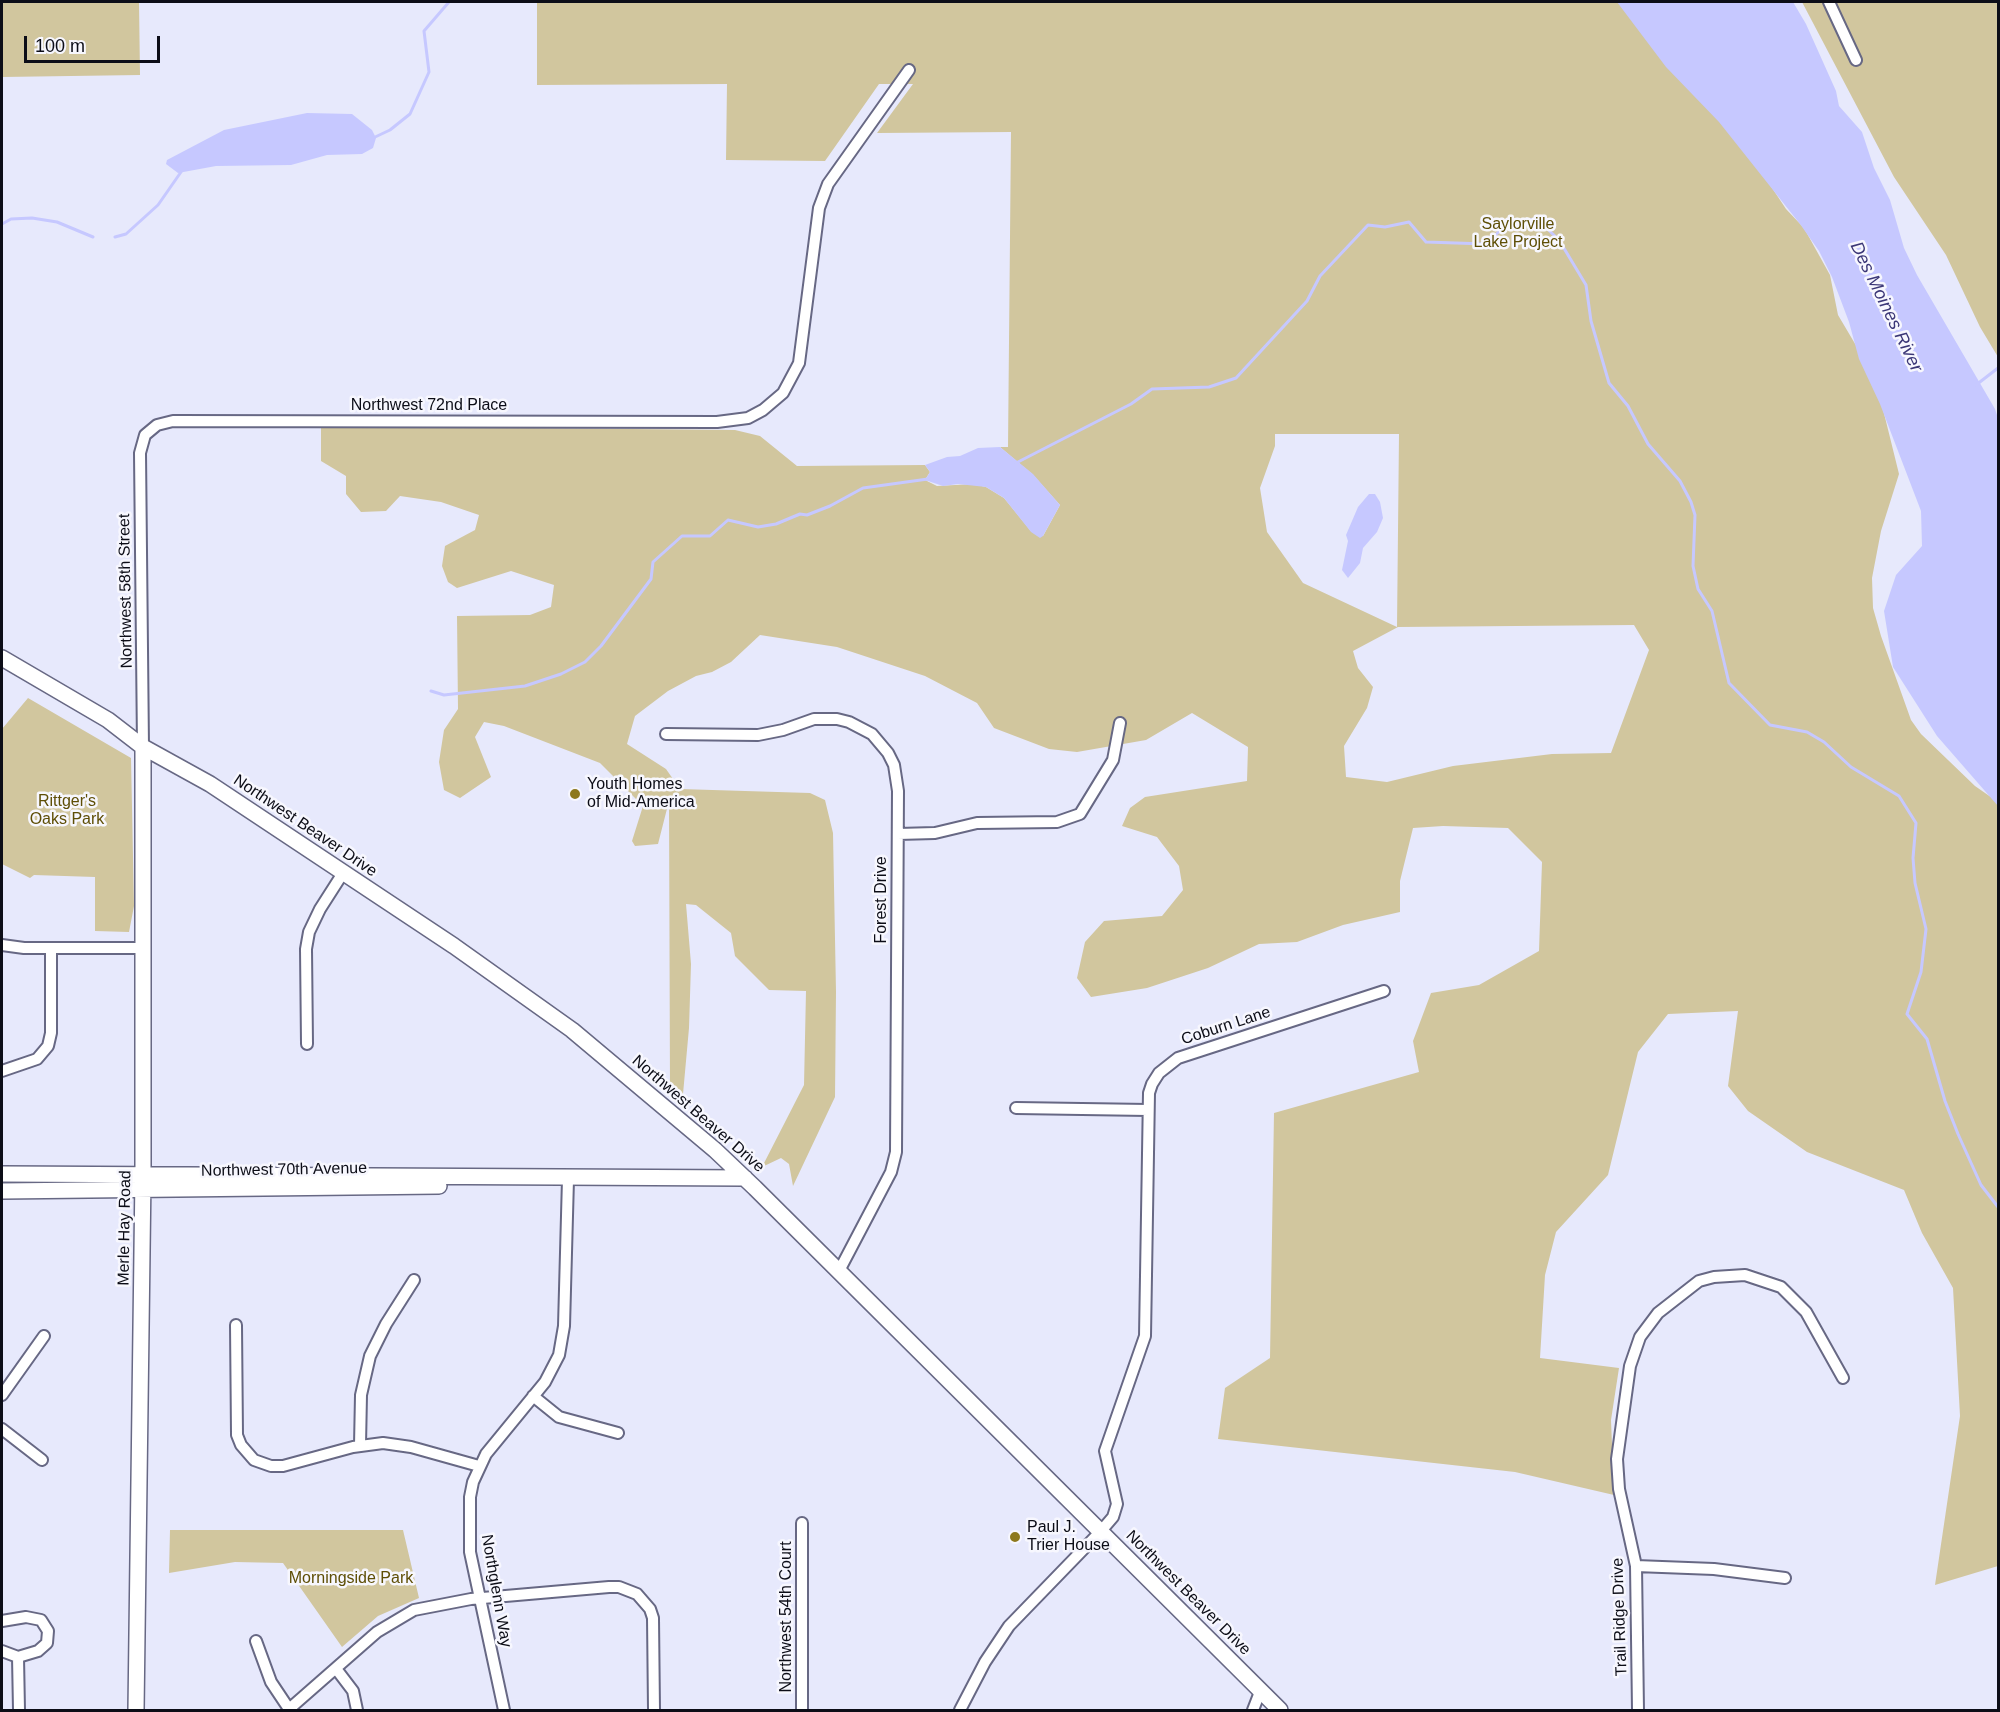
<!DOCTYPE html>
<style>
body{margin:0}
#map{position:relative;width:2000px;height:1712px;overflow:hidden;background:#e7e9fc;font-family:Arial,sans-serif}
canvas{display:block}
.frame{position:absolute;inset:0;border:3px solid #0c0d17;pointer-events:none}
.scale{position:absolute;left:24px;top:36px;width:136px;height:27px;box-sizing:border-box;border:3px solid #0c0d17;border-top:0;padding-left:8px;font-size:18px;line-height:21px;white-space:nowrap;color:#0c0d17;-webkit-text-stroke:4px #f7f7fe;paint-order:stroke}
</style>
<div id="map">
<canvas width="2000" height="1712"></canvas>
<div class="frame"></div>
<div class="scale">100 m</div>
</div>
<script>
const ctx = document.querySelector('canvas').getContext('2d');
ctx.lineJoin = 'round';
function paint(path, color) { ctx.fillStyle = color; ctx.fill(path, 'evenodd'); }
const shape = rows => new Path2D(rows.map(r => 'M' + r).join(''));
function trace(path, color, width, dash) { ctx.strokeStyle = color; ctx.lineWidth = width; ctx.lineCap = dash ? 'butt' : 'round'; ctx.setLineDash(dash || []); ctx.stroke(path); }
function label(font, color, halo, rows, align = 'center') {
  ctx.font = font + ' Arial,sans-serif'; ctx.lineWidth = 5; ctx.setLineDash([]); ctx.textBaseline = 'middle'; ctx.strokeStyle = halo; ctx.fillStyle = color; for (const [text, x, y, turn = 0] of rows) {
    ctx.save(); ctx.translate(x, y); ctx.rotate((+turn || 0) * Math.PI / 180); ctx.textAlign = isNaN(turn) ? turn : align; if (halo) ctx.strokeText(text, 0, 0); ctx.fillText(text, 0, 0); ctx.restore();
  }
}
const green = shape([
 [2,2,139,2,140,75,2,77],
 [537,2,1649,2,1786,209,1804,228,1830,275,1838,315,1867,364,1879,393,1899,474,1881,531,1872,578,1873,608,1881,636,1911,720,1921,734,1975,786,1998,802,1998,1566,1935,1585,1960,1416,1953,1288,1922,1233,1904,1190,1807,1152,1748,1111,1728,1086,1738,1011,1668,1014,1638,1052,1608,1175,1556,1232,1545,1275,1540,1358,1619,1368,1611,1420,1614,1495,1515,1472,1218,1439,1225,1388,1270,1358,1274,1113,1419,1072,1413,1041,1431,993,1479,985,1539,951,1542,862,1508,828,1443,826,1413,828,1400,881,1400,912,1343,925,1297,942,1259,944,1208,968,1147,988,1091,997,1077,978,1085,942,1104,921,1162,916,1183,890,1179,866,1157,837,1122,826,1130,808,1145,797,1247,781,1248,747,1192,713,1146,740,1077,752,1049,749,994,728,977,703,925,676,837,647,760,635,731,662,712,672,696,676,668,691,635,716,627,744,666,769,680,789,810,793,825,800,833,833,836,992,835,1097,793,1186,789,1164,781,1158,762,1167,804,1085,806,991,769,990,735,956,731,933,696,905,686,904,691,964,689,1028,683,1094,670,1089,669,801,658,844,635,846,632,841,643,806,600,763,504,726,484,722,475,737,491,777,460,798,444,790,439,762,444,730,458,709,457,616,530,615,551,607,554,585,511,571,457,588,448,582,442,566,445,546,475,530,479,515,441,502,400,496,386,511,361,512,346,494,346,476,321,461,321,426,735,430,760,436,797,466,925,465,930,472,925,480,937,486,973,484,986,487,1004,498,1031,531,1043,536,1060,505,1033,475,1000,447,1008,447,1011,132,877,133,913,84,879,84,825,161,726,160,727,84,537,85],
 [1399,434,1397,627,1303,583,1267,532,1260,488,1275,446,1275,434],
 [1634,625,1649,650,1611,753,1552,754,1453,766,1387,782,1346,777,1344,746,1367,708,1373,687,1358,668,1353,651,1398,627],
 [1802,2,1998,2,1998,357,1980,327,1946,255,1894,177],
 [28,698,131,758,134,906,129,932,95,931,95,877,34,875,30,878,2,864,2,729],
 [170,1530,403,1530,419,1598,378,1616,342,1647,283,1563,235,1562,169,1573]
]);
const water = shape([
 [1617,2,1793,2,1806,24,1836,91,1839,106,1862,132,1874,168,1890,200,1904,248,1917,275,1995,409,1998,418,1998,806,1937,736,1893,667,1884,611,1896,575,1922,546,1921,511,1880,404,1859,359,1849,322,1832,277,1819,251,1800,224,1719,122,1666,67],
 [307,113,352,114,372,130,376,138,373,148,362,154,327,155,291,165,216,166,178,173,166,164,167,160,224,130],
 [1000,447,1033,474,1060,505,1043,536,1040,538,1031,532,1004,498,986,487,958,484,943,486,925,480,930,472,925,465,947,457,960,456,978,448],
 [1369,494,1375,494,1380,502,1383,518,1377,532,1363,548,1360,563,1348,578,1342,570,1348,541,1346,535,1358,507]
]);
const stream = shape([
 [373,138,390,130,410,114,429,72,424,31,449,2],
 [2,224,11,219,32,218,57,222,93,237],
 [115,237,126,234,158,205,181,172],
 [1976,385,1998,368],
 [1016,463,1131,404,1152,389,1209,387,1236,378,1307,301,1320,276,1368,225,1385,227,1409,222,1426,242,1486,244,1510,221,1537,219,1559,240,1586,285,1591,321,1609,383,1628,406,1648,444,1680,481,1691,502,1695,515,1693,566,1698,589,1712,611,1729,683,1770,725,1807,732,1824,742,1851,767,1899,796,1916,823,1913,858,1915,883,1926,929,1921,972,1907,1014,1927,1039,1945,1101,1958,1134,1981,1185,1998,1207],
 [431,691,444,695,525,686,561,674,585,662,601,646,651,579,653,562,682,536,710,536,728,520,758,527,776,524,800,514,807,515,830,506,863,488,928,479]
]);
const minor = shape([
 [1829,2,1856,60],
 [666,734,758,735,783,730,814,719,837,719,849,722,872,734,888,753,894,765,898,791,896,1152,891,1172,839,1271],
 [143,747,140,453,145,435,157,425,173,421,717,422,748,418,763,410,783,393,799,363,819,208,828,184,909,70],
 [898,834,935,833,977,823,1057,822,1080,814,1113,760,1120,723],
 [2,945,24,948,144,948],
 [307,1044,306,949,309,932,320,909,343,873],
 [2,1071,37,1059,48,1046,51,1033,51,948],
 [1016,1108,1148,1110],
 [236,1325,237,1435,241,1445,254,1460,271,1466,283,1466,353,1447,383,1443,411,1447,479,1466],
 [2,1395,44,1336],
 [533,1396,559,1417,618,1433],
 [2,1429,42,1460],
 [360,1445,361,1395,370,1356,386,1324,414,1280],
 [1636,1566,1714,1569,1785,1578],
 [2,1621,26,1617,41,1620,48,1631,47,1643,38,1651,18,1657,2,1651],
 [256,1641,271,1682,289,1709],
 [18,1657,19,1710],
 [337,1670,353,1691,357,1710],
 [288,1710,377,1632,414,1610,471,1599,609,1587,619,1587,637,1594,650,1609,653,1618,654,1710],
 [504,1710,470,1552,470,1497,473,1482,486,1454,545,1382,559,1355,564,1326,568,1179],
 [802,1710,802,1523],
 [960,1710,985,1662,1009,1626,1101,1531,1113,1517,1117,1504,1105,1451,1145,1336,1149,1093,1152,1084,1159,1073,1178,1058,1384,991],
 [1253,1710,1260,1692],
 [1638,1710,1636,1566,1619,1489,1617,1459,1630,1366,1640,1337,1658,1313,1699,1281,1714,1277,1745,1275,1781,1287,1806,1312,1843,1378]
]);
const secondary = shape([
 [2,658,108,720,143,747,210,784,454,946,572,1030,715,1150,755,1188,1280,1710],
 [2,1174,745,1178],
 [2,1191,439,1186],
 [136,1710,143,1175,143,747]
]);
const markers = [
 [575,794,6,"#8d781d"],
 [1015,1537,6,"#8d781d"]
];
const parkNames = [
 ["Saylorville",1518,225],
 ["Lake Project",1518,243],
 ["Rittger's",67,802],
 ["Oaks Park",67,820],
 ["Morningside Park",351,1579]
];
const streetNames = [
 ["Northwest 72nd Place",429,406],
 ["Northwest 58th Street",126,591,-91],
 ["Northwest Beaver Drive",305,826,34],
 ["Forest Drive",882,900,-90],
 ["Coburn Lane",1226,1026,-18],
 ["Northwest Beaver Drive",698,1114,41],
 ["Northwest 70th Avenue",284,1170,-1],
 ["Merle Hay Road",125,1228,-89],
 ["Northglenn Way",496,1591,80],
 ["Northwest Beaver Drive",1188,1593,45],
 ["Northwest 54th Court",787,1617,-90],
 ["Trail Ridge Drive",1620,1617,-92]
];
const poiNames = [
 ["Youth Homes",587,785],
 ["of Mid-America",587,803],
 ["Paul J.",1027,1528],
 ["Trier House",1027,1546]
];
const waterNames = [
 ["Des Moines River",1886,307,64]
];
paint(green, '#d1c69e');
paint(water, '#c6c8ff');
trace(stream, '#c6c8ff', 3);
trace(minor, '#676884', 14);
trace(secondary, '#676884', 18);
trace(minor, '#fff', 10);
trace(secondary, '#fff', 15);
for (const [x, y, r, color] of markers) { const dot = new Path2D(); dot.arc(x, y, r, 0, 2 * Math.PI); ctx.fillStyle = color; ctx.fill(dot); trace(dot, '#f7f7fe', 2); }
label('16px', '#5e4e06', '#f7f7fe', parkNames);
label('16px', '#0c0d17', '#f7f7fe', streetNames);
label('16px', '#0c0d17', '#f7f7fe', poiNames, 'left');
label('italic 18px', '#3b3777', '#f7f7fe', waterNames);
</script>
